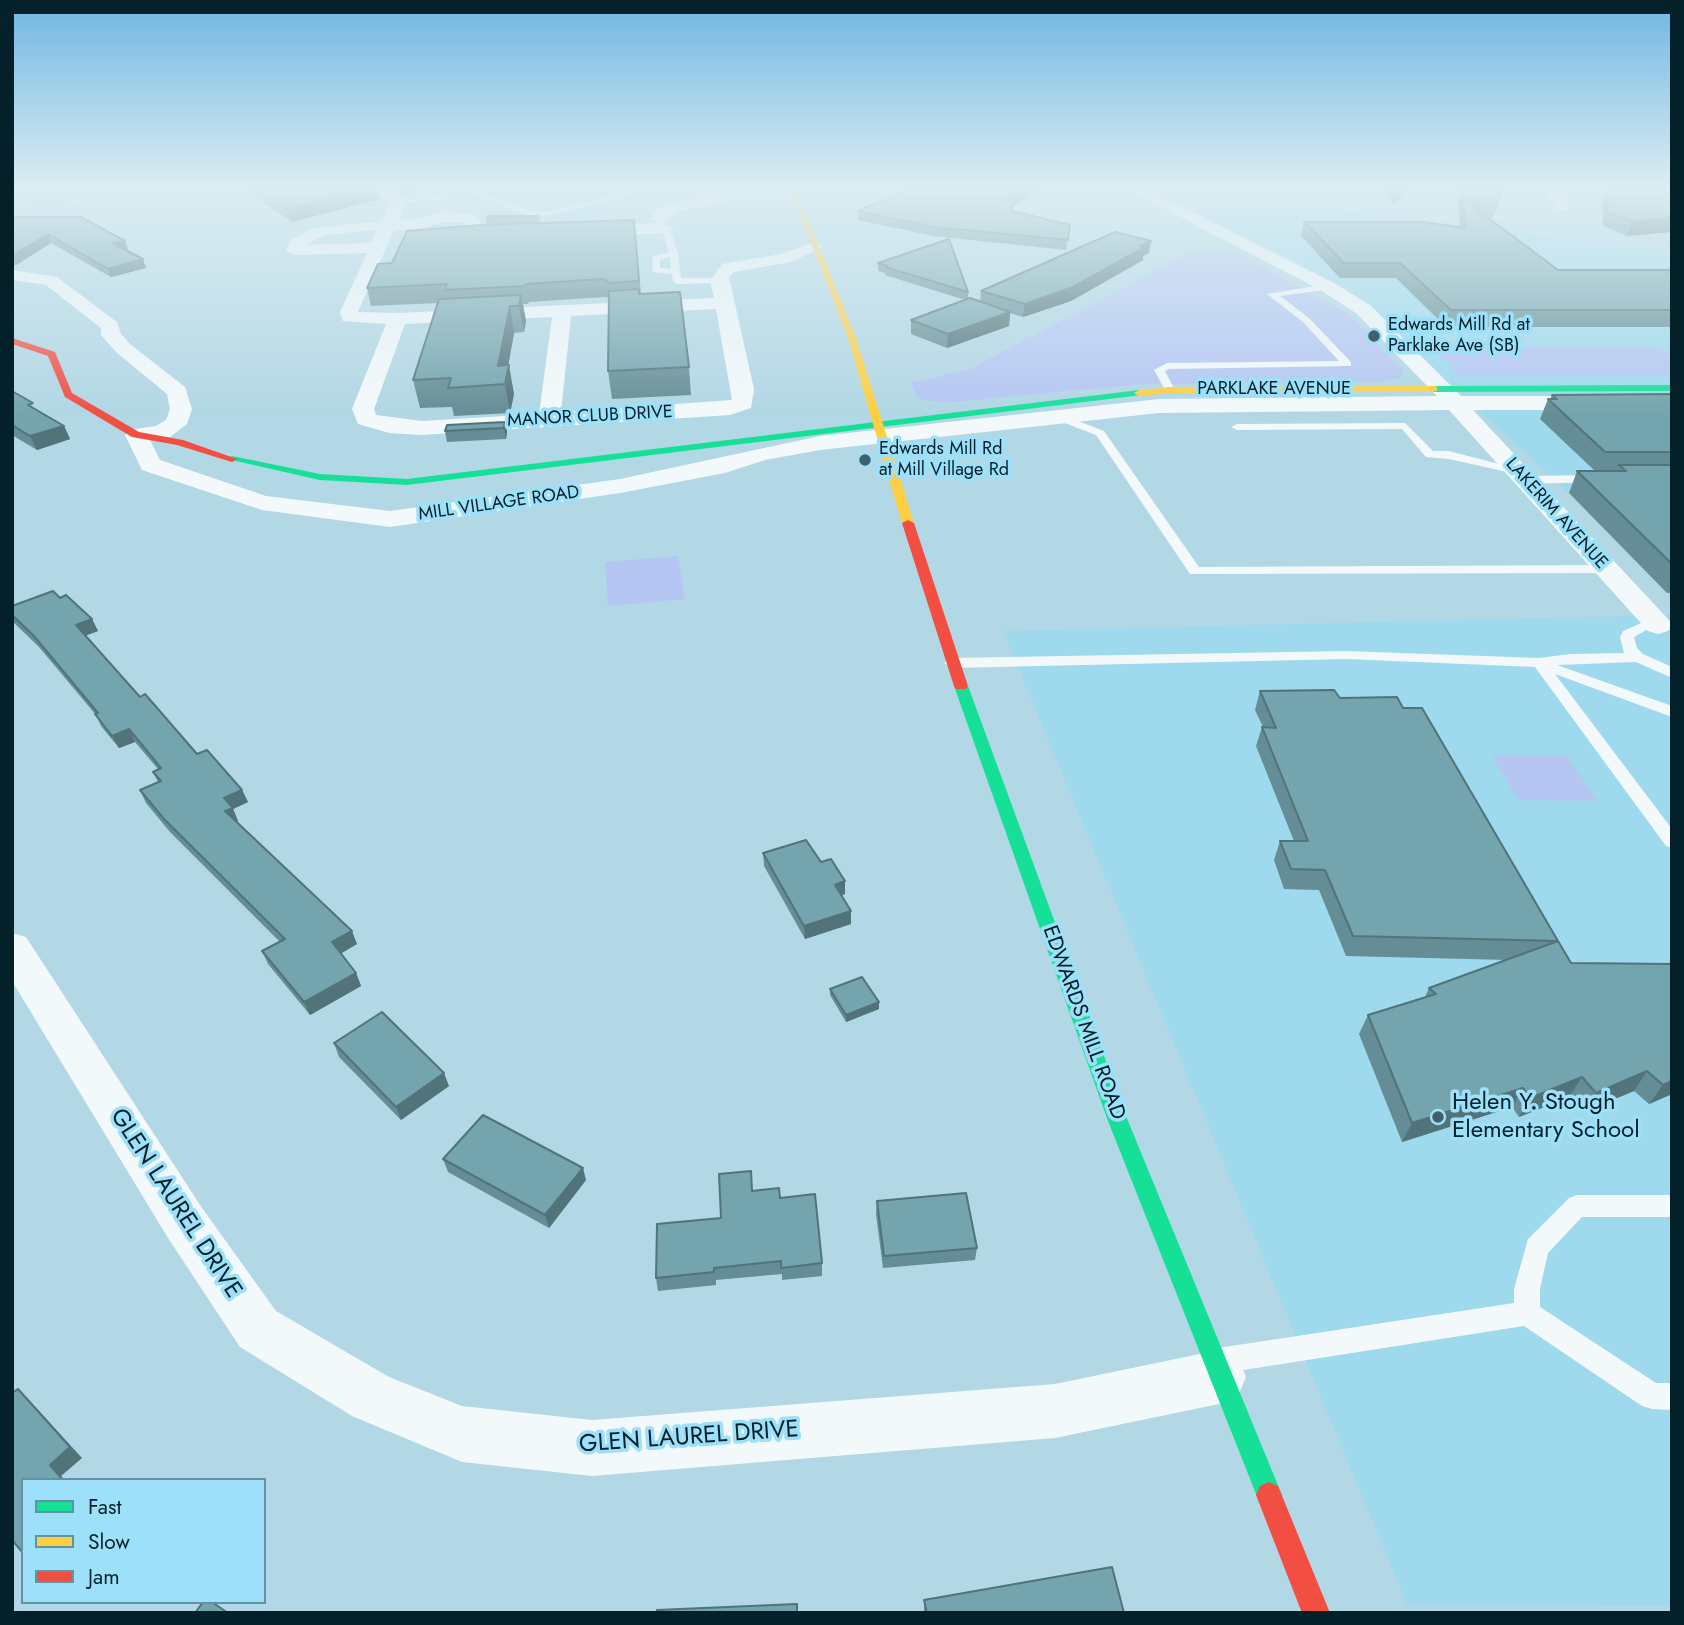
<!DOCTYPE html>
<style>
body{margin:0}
#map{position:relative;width:1684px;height:1625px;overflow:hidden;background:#b2d7e5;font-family:Jost,sans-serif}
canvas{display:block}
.frame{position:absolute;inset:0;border:14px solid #042029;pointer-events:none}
.legend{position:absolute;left:21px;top:1478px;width:245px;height:126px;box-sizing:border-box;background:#9de0fa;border:2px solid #6093a6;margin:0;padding:9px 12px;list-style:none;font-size:21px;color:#042029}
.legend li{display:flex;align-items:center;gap:14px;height:35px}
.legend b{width:35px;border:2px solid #6093a6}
</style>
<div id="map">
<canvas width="1684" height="1625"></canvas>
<div class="frame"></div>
<ul class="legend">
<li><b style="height:9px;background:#16e098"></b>Fast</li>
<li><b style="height:9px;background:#ffcf43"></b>Slow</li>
<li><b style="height:9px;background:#f24e42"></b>Jam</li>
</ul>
</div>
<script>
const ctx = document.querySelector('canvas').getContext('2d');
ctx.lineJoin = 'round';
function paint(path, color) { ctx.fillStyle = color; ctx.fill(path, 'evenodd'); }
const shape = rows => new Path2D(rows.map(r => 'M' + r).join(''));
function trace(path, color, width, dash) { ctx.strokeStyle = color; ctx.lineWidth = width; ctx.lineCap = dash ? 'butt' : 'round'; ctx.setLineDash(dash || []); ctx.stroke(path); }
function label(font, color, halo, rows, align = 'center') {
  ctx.font = font + ' Jost,sans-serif'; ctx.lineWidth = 7; ctx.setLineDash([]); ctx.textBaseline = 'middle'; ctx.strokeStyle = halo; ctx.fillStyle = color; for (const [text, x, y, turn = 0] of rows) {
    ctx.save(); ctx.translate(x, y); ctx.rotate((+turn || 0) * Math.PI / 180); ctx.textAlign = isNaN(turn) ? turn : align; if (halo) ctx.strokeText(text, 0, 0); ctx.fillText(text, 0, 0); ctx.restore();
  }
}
const built = shape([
 [706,188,714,192,574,220,534,222,442,189],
 [1151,189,1187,189,1672,254,1672,589,1347,287],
 [1672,615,1672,1606,1407,1604,1003,631]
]);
const green = shape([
 [12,189,27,189,89,207,57,216,12,202],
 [1234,251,1347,313,1404,371,1399,378,1381,382,1145,384,941,403,918,398,910,383,970,369,1189,253],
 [1433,347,1658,347,1672,357,1672,375,1460,375],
 [678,556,685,599,608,606,605,562],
 [1491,755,1566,755,1598,801,1518,800]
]);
const lane = shape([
 [455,188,466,188,533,212,550,211,643,188,657,188,550,215,532,216,455,188],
 [688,188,698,188,723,200,716,202,688,188],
 [446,196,449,200,399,202,395,200,446,196],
 [659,217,670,228,678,254,681,278,719,278,722,283,677,284,673,281,672,274,652,272,653,256,669,253,662,228,655,219,659,217],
 [670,257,671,269,660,268,660,260,670,257],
 [1328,284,1331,289,1280,296,1309,318,1351,362,1351,366,1169,369,1165,371,1175,390,1170,393,1165,390,1154,370,1167,363,1339,361,1303,322,1267,294,1328,284],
 [1057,416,1065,416,1104,431,1199,567,1606,565,1613,569,1606,573,1190,574,1096,435,1057,420,1057,416],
 [1405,423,1433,451,1449,451,1522,470,1516,474,1449,459,1426,457,1402,429,1237,430,1231,427,1237,424,1405,423],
 [1595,475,1601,479,1599,482,1525,484,1519,480,1525,476,1595,475],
 [1646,621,1672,622,1672,630,1648,629,1634,637,1637,648,1643,654,1672,667,1672,678,1636,662,1557,665,1672,706,1672,717,1555,674,1672,829,1672,848,1666,846,1535,667,1346,659,952,668,944,663,952,658,1346,651,1539,658,1570,654,1624,653,1620,637,1623,631,1646,621],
 [1577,1195,1672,1195,1672,1217,1582,1217,1548,1253,1540,1289,1540,1307,1656,1383,1672,1383,1672,1410,1652,1409,1642,1406,1524,1326,1218,1374,1209,1370,1205,1361,1209,1352,1218,1348,1514,1303,1514,1289,1528,1239,1569,1198,1577,1195]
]);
const street = shape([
 [363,188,384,188,404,197,407,200,398,220,417,219,443,212,476,215,481,223,474,237,468,239,460,234,465,223,444,222,418,229,394,230,358,312,398,313,714,298,710,281,722,264,781,254,815,242,823,247,791,262,734,272,729,277,754,389,751,408,730,415,422,435,389,433,358,424,352,409,386,324,343,321,340,312,367,253,294,255,286,250,290,240,314,228,382,221,391,202,363,188],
 [377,230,371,243,305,245,324,235,377,230],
 [716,309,732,400,561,412,571,316,716,309],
 [552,317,539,414,422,421,376,415,374,409,405,324,552,317],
 [1125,188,1144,188,1334,283,1370,305,1461,396,1672,396,1672,410,1473,410,1668,619,1672,624,1668,631,1658,634,1648,631,1449,410,1159,413,820,450,765,460,725,473,620,493,390,527,262,510,142,470,125,435,128,430,156,426,166,420,170,409,167,394,116,352,101,335,101,328,46,285,12,280,12,270,57,277,117,322,121,334,130,344,185,387,192,409,187,424,170,437,150,440,160,460,266,496,390,511,620,479,820,436,1159,399,1437,396,1356,313,1322,291,1125,188],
 [1543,188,1558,188,1570,207,1567,210,1557,210,1543,188],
 [794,190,799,191,799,197,731,201,678,211,660,223,674,228,666,233,586,235,578,230,586,225,658,223,651,219,654,211,674,202,731,193,794,190],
 [12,933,26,937,202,1208,276,1311,389,1377,462,1406,592,1420,1055,1384,1219,1350,1238,1358,1246,1377,1238,1396,1219,1404,1055,1438,592,1476,462,1462,352,1416,240,1347,168,1238,12,981,12,933]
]);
const fast = shape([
 [1672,385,1672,391,1434,392,1429,389,1434,386,1672,385],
 [1139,390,1144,393,1142,395,407,485,320,480,227,459,232,456,320,474,407,479,1139,390],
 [961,682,968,686,1128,1121,1282,1495,1278,1504,1269,1508,1260,1504,1108,1121,954,686,961,682]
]);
const slow = shape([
 [789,188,796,188,856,338,914,523,912,525,902,523,848,338,789,188],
 [1434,386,1437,387,1437,391,1170,393,1139,396,1134,393,1139,390,1170,387,1434,386]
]);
const jam = shape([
 [12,338,55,352,72,393,139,432,183,440,237,459,232,462,177,445,132,437,65,397,48,356,12,344,12,338],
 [908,520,914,523,968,686,966,689,956,689,954,686,902,523,908,520],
 [1269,1482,1278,1486,1330,1613,1302,1613,1256,1495,1260,1486,1269,1482]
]);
const wall = shape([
 [242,188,377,188,380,199,292,222],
 [391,188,415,188,416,191,404,194],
 [1046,188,1012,206,1012,211,1070,225,1066,250,933,236,858,220,858,211],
 [1293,188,1316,188,1315,193],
 [1381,188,1410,188,1392,204],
 [1457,188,1505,188,1492,218,1488,218,1558,270,1672,270,1672,327,1446,327,1396,278,1340,278,1301,236,1304,222,1460,227],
 [1602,188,1672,188,1627,236,1603,226],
 [539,216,540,223,634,220,641,294,689,367,691,395,612,399,608,371,609,298,605,297,529,302,528,304,523,304,526,321,524,332,514,333,508,365,514,394,510,413,454,416,452,407,420,408,413,380,438,303,371,306,367,288,392,263,487,225,486,218],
 [12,217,128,249,125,250,146,268,111,277,51,243,16,265,12,265],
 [1151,241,1149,253,1143,256,1143,260,1071,301,1023,317,1010,313,1009,326,947,348,911,334,911,320,965,300,885,275,885,273,878,271,878,263,968,292,968,299,980,302,981,291],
 [12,391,35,409,64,426,70,439,37,450,12,435],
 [1672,394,1672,593,1667,593,1569,493,1577,471,1595,471,1540,419,1548,399,1550,399,1552,395],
 [505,422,507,432,506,439,447,442,445,431],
 [60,598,92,619,98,631,85,636,140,697,197,754,242,790,248,802,233,809,238,821,236,822,357,944,340,953,356,973,361,986,310,1015,268,964,262,951,280,942,170,832,146,803,140,790,158,782,153,772,158,769,135,742,119,748,101,726,96,715,39,647,12,621,12,606],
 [1260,691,1340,698,1403,708,1571,963,1672,964,1672,1094,1649,1104,1634,1091,1583,1112,1569,1097,1519,1117,1512,1107,1402,1142,1359,1034,1368,1015,1425,997,1429,988,1508,960,1346,956,1319,890,1284,889,1274,860,1280,841,1294,841,1256,746,1262,727,1263,727,1255,710],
 [763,853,821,862,845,894,842,895,851,911,851,924,805,939,764,866],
 [830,989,879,1002,879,1009,846,1022,830,995],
 [334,1043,449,1086,401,1120,339,1057],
 [443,1159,586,1180,549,1228,448,1172],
 [752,1191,780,1198,822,1263,822,1276,782,1280,782,1274,716,1280,716,1285,658,1291,656,1278],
 [877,1201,977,1248,975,1260,883,1268,876,1214],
 [924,1600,1124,1613,924,1613]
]);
const shadedWall = shape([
 [371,188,377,188,380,199,292,222,288,209],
 [403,188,415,188,416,191,404,194],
 [1030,188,1046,188,1007,209,1007,200],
 [1397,188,1410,188,1392,204,1396,190],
 [1503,188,1505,188,1492,218,1497,204],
 [1672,218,1672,232,1627,236,1633,221],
 [48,234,51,243,16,265,12,256],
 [125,241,128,249,115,252,112,243],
 [1151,241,1149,253,1143,256,1143,260,1071,301,1023,317,1025,304],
 [143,259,146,268,111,277,108,269],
 [521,295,526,321,524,332,519,306],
 [510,306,514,333,505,384,498,366],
 [1010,312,1009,326,947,348,948,334],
 [509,365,514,394,510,413,505,384],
 [505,422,507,432,506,439,504,428],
 [64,426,70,439,37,450,30,436],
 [92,619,98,631,81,637,76,625],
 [129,729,135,742,119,748,112,736],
 [242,790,248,802,233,809,238,821,231,824,225,811,224,798],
 [845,881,845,894,835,898,835,885],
 [851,911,851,924,805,939,804,926],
 [352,931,357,944,337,956,332,942],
 [356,973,361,986,310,1015,304,1002],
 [879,1002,879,1009,846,1022,846,1015],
 [1647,1071,1634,1091,1583,1112,1596,1093],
 [444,1073,449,1086,401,1120,396,1107],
 [1582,1077,1569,1097,1519,1117,1530,1098],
 [1672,1081,1672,1094,1649,1104,1663,1085],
 [1523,1088,1512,1107,1402,1142,1412,1123],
 [583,1168,586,1180,549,1228,545,1215],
 [29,1400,82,1458,61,1476,65,1480,63,1480,50,1465]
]);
const building = shape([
 [257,188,371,188,288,209,257,188],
 [910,188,1030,188,1007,200,1013,200,1012,211,1070,225,1068,240,933,227,858,211,910,188],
 [1462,188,1503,188,1497,204,1463,199,1558,270,1672,270,1672,310,1451,310,1400,263,1344,263,1304,222,1423,222,1465,228,1462,188],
 [1607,188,1672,188,1672,218,1633,221,1608,212,1607,188],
 [487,216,539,216,486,218,487,216],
 [12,217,81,217,125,241,112,243,143,259,108,269,48,234,12,256,12,217],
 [634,220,639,281,610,283,603,279,526,284,525,286,445,290,447,284,367,288,378,264,392,263,407,231,480,225,634,220],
 [1115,232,1151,241,1140,246,1144,247,1073,287,1025,304,981,291,1115,232],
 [949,239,968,292,885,267,888,266,878,263,949,239],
 [639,289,639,294,680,292,689,367,608,371,609,291,639,289],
 [521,295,519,306,510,306,498,366,509,365,505,384,448,388,451,378,413,380,439,299,521,295],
 [970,298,1010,312,948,334,911,320,970,298],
 [12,391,33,403,28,405,64,426,30,436,12,425,12,391],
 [1672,394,1672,452,1605,452,1548,399,1557,399,1552,395,1672,394],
 [505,422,504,428,445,431,447,425,505,422],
 [1619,465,1672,465,1672,564,1577,471,1626,471,1619,465],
 [53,591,60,598,66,595,92,619,76,625,140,697,145,694,197,754,207,750,242,790,224,798,233,808,225,811,352,931,332,942,356,973,304,1002,262,951,285,939,164,819,140,790,161,781,153,772,161,768,129,729,112,736,95,714,98,713,33,635,12,615,12,606,53,591],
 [1334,690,1340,698,1397,697,1403,708,1422,708,1558,941,1353,936,1325,870,1291,869,1280,841,1308,841,1262,727,1276,728,1260,691,1334,690],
 [806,840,821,862,831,859,845,881,835,885,851,911,804,926,763,853,806,840],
 [1558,941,1571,963,1672,964,1672,1081,1663,1085,1647,1071,1596,1093,1582,1077,1530,1098,1523,1088,1412,1123,1368,1015,1436,994,1429,988,1558,941],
 [862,977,879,1002,846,1015,830,989,862,977],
 [382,1012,444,1073,396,1107,334,1043,382,1012],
 [483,1115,583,1168,545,1215,443,1159,483,1115],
 [751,1171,752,1191,779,1188,780,1198,815,1194,822,1263,781,1268,781,1261,714,1268,714,1272,656,1278,657,1224,721,1218,719,1174,751,1171],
 [966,1193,977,1248,884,1256,877,1201,966,1193],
 [18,1389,70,1447,50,1465,63,1480,23,1480,23,1553,12,1540,12,1393,18,1389],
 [1112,1567,1124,1613,927,1613,924,1600,1112,1567],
 [203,1602,212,1602,228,1613,195,1613,203,1602],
 [797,1604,797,1613,657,1613,657,1610,797,1604]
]);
const markers = [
 [1374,336,7,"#41606b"],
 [865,460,7,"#41606b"],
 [1438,1117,7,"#41606b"]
];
const farPoinames = [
 ["Edwards Mill Rd at",1388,326],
 ["Parklake Ave (SB)",1388,347],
 ["Edwards Mill Rd",879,450],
 ["at Mill Village Rd",879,471]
];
const farStreetnames = [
 ["PARKLAKE AVENUE",1274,390],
 ["MANOR CLUB DRIVE",590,417,-3],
 ["MILL VILLAGE ROAD",499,504,-8],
 ["LAKERIM AVENUE",1556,514,48]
];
const streetNames = [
 ["EDWARDS MILL ROAD",1083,1023,70]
];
const nearPoinames = [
 ["Helen Y. Stough",1452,1103],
 ["Elementary School",1452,1131]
];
const nearStreetnames = [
 ["GLEN LAUREL DRIVE",175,1204,57],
 ["GLEN LAUREL DRIVE",689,1438,-4]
];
paint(built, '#9ed9ee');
paint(green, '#b5c6f3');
paint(lane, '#f3f9fb');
paint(street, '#f3f9fb');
paint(fast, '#16e098');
paint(slow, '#ffcf43');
paint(jam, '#f24e42');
paint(wall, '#648d95');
paint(shadedWall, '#517379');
paint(building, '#74a4ad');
trace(building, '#517379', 2);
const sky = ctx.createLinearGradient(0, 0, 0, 416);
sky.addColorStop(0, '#6fb6e2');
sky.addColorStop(0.45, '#dcedf3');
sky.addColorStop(1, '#dcedf300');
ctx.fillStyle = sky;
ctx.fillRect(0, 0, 1684, 416);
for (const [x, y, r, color] of markers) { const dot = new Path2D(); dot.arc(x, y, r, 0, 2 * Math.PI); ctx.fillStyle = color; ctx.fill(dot); trace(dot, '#9de0fa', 2.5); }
label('18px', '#042029', '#9de0fa', farPoinames, 'left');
label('18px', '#042029', '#9de0fa', farStreetnames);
label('21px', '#042029', '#9de0fa', streetNames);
label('24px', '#042029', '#9de0fa', nearPoinames, 'left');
label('24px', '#042029', '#9de0fa', nearStreetnames);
</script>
